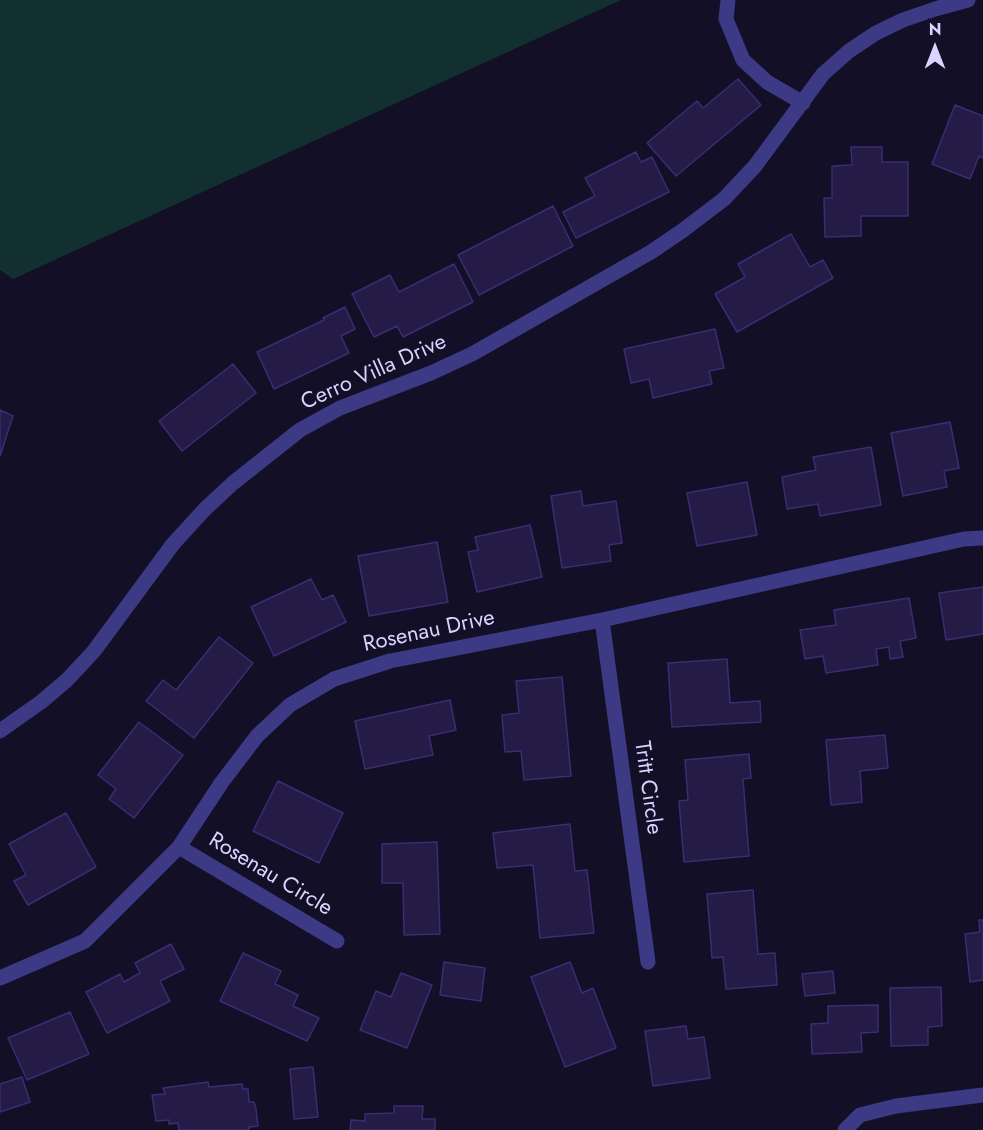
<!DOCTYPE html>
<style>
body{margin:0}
#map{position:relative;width:983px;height:1130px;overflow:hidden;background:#130f26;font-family:Jost,sans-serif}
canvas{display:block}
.north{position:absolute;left:905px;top:18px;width:60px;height:60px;-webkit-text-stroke:4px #130f26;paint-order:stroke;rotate:0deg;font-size:16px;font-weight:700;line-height:24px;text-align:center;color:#d9d4ff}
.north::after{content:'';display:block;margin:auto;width:21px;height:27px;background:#d9d4ff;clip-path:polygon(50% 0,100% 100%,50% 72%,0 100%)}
</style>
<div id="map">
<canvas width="983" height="1130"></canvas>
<div class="north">N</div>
</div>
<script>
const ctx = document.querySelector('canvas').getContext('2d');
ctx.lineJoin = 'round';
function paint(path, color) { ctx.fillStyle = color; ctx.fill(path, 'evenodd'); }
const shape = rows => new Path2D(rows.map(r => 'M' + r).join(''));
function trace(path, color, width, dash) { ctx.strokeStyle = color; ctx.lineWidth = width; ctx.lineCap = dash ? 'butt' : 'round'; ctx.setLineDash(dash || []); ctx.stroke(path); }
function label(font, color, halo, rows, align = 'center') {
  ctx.font = font + ' Jost,sans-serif'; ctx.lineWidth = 6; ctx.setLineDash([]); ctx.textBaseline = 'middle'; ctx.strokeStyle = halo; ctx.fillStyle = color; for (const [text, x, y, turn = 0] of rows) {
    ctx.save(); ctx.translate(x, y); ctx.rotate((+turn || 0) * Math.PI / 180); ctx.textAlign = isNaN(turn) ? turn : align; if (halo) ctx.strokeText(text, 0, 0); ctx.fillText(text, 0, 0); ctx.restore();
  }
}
const green = shape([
 [0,0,621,0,13,279,0,270]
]);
const building = shape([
 [738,79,761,105,676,176,647,143,697,101,703,108,738,79],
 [955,105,983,116,983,158,979,156,970,179,932,164,955,105],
 [851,147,882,147,882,162,908,162,908,216,861,216,861,236,825,237,824,198,832,198,832,166,852,165,851,147],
 [636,152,641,162,652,157,669,192,576,238,563,212,595,196,585,178,636,152],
 [553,206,573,246,479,295,458,255,553,206],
 [791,234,810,267,823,260,833,278,737,332,715,294,745,277,738,264,791,234],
 [454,264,473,302,403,337,397,326,374,337,352,294,390,275,399,292,454,264],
 [345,307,355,329,341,336,349,353,274,389,257,352,324,320,323,318,345,307],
 [715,329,724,368,709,371,712,384,653,398,649,379,631,383,624,349,715,329],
 [233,364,256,393,182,451,159,421,233,364],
 [0,410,13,416,0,456,0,410],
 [950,422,959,468,944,471,947,487,903,496,891,433,950,422],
 [871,447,881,505,820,516,818,504,787,509,782,477,816,470,813,457,871,447],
 [747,482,757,535,697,546,687,493,747,482],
 [581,491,583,506,616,501,622,543,609,545,611,561,562,568,551,496,581,491],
 [530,525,542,577,477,592,468,552,478,550,475,537,530,525],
 [437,542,448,602,369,616,358,556,437,542],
 [311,579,322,600,333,595,346,622,274,656,251,607,311,579],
 [983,587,983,634,946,640,939,593,983,587],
 [909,598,916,638,900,641,903,657,890,659,889,647,876,649,878,665,826,673,823,656,805,659,800,630,836,625,834,610,909,598],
 [219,637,253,663,194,738,146,701,163,680,176,690,219,637],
 [727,659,730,703,760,701,761,722,672,727,668,663,727,659],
 [562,677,571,776,524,780,521,751,505,752,502,715,519,713,516,681,562,677],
 [450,700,456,730,429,736,433,755,365,769,355,721,450,700],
 [139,722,183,755,134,818,109,799,116,789,98,775,139,722],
 [885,735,888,768,860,771,862,802,831,805,826,740,885,735],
 [749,754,751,778,743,779,749,856,684,862,679,801,688,800,685,760,749,754],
 [278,781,343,813,319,863,253,831,278,781],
 [66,813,96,867,28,905,14,881,26,875,9,844,66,813],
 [570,824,575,871,587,870,594,933,540,938,533,865,497,868,493,833,570,824],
 [437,842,440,934,404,935,403,883,382,883,382,844,437,842],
 [753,890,758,954,775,953,777,985,726,989,723,957,712,958,707,894,753,890],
 [979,920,983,920,983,980,970,982,965,934,980,932,979,920],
 [171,944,184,969,160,981,170,1001,107,1033,86,992,120,974,124,982,140,973,135,963,171,944],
 [243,953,281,971,275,984,298,995,293,1006,319,1018,307,1041,220,1001,243,953],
 [444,962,485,968,481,1001,440,995,444,962],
 [570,962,582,993,593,988,616,1048,565,1067,531,977,570,962],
 [833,971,835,993,805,996,802,974,833,971],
 [401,973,432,985,407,1048,360,1030,376,991,391,997,401,973],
 [941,987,942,1026,928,1027,928,1045,891,1046,890,988,941,987],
 [878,1005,878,1032,861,1033,862,1052,812,1054,811,1024,828,1023,828,1006,878,1005],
 [70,1012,89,1054,27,1080,8,1038,70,1012],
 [686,1026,688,1039,704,1037,710,1078,653,1086,645,1031,686,1026],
 [313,1067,318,1117,294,1119,290,1069,313,1067],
 [22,1077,30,1102,0,1112,0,1084,22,1077],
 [208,1082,209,1087,242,1084,243,1089,248,1089,249,1102,254,1102,256,1109,258,1126,249,1127,249,1130,179,1130,178,1123,169,1124,169,1120,156,1121,152,1095,165,1094,163,1088,208,1082],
 [394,1106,423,1106,422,1119,435,1119,435,1130,350,1130,351,1120,365,1121,365,1114,394,1113,394,1106]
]);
const minor = shape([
 [728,0,726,19,743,60,767,82,803,103],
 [602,620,648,962],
 [0,731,41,702,67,680,94,651,173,544,205,509,233,483,300,430,340,408,431,373,472,354,651,252,682,231,724,199,755,166,823,74,849,51,876,33,903,20,935,9,968,0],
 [179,847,337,941],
 [0,978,85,941,179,847,222,782,257,736,290,705,334,679,390,661,602,620,964,539,983,538],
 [845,1130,860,1115,896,1106,983,1095]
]);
const streetNames = [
 ["Cerro Villa Drive",374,373,-24],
 ["Rosenau Drive",429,632,-12],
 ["Tritt Circle",647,788,82],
 ["Rosenau Circle",270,875,31]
];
paint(green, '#12302f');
paint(building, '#241b47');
trace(building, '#3b2d73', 1.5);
trace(minor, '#3d3a85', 15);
label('22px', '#d9d4ff', '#130f26', streetNames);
</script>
